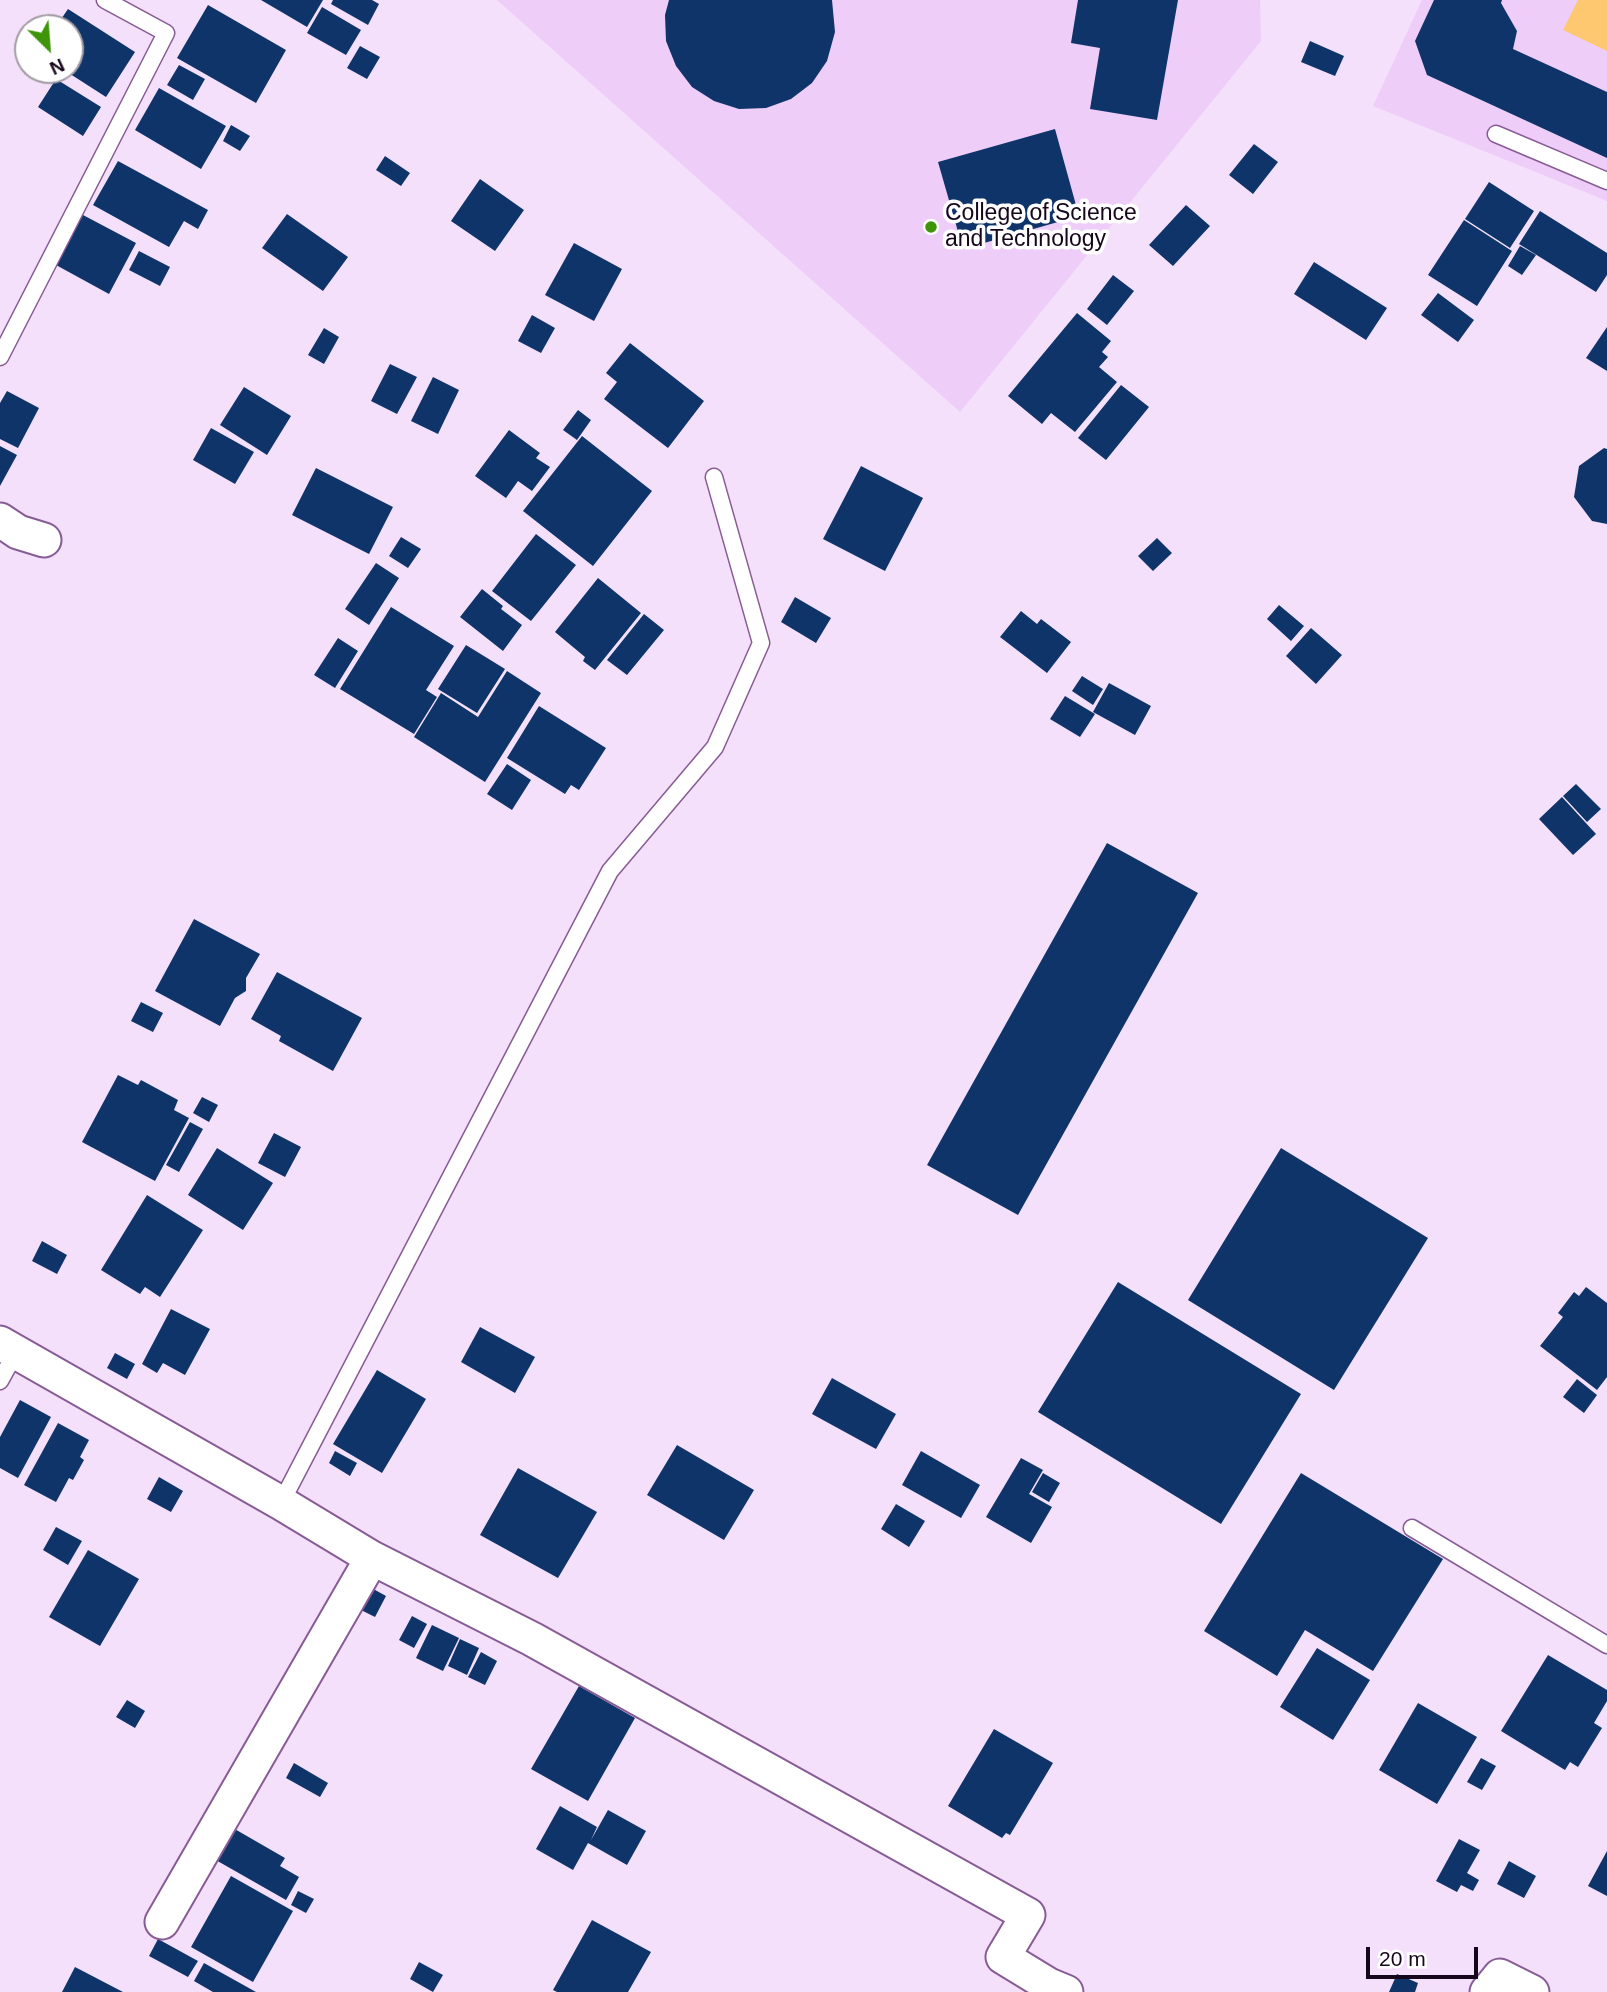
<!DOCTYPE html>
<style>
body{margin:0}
#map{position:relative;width:1607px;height:1992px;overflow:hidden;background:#f4e0fa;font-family:Helvetica,sans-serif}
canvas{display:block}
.north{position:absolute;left:14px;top:14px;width:70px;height:70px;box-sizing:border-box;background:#fff;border:2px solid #a29ba4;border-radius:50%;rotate:155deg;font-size:19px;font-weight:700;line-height:28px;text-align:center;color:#16061c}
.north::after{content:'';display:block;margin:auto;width:24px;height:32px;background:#3e9509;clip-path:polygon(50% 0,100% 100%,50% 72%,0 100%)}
.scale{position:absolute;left:1366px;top:1947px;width:112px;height:32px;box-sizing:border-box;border:4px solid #16061c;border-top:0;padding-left:9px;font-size:21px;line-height:24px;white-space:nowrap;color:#16061c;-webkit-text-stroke:5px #fff;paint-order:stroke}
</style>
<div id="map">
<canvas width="1607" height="1992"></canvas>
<div class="north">N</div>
<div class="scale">20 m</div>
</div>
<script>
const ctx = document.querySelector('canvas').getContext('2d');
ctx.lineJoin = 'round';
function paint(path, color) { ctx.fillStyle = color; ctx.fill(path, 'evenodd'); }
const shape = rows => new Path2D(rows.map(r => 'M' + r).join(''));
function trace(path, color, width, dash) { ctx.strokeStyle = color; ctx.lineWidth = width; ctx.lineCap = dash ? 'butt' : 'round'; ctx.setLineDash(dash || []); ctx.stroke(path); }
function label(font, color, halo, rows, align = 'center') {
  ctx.font = font + ' Helvetica,sans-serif'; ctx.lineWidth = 7; ctx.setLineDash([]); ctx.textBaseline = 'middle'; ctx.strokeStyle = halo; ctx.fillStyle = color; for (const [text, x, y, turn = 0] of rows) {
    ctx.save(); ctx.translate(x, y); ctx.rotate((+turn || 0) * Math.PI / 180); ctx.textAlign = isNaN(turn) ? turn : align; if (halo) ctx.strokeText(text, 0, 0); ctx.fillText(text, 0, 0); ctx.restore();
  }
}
const built = shape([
 [497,0,1260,0,1261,41,960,412],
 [1422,0,1607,0,1607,201,1373,106]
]);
const green = shape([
 [1578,0,1607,0,1607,51,1563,30]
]);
const building = shape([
 [261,0,323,0,307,27],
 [333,0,372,0,379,4,368,25,331,4],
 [669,0,832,0,835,32,827,61,812,83,791,99,766,108,739,109,714,101,692,87,676,66,666,41,665,15],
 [1078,0,1178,0,1157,120,1090,109,1100,48,1071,43],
 [1434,0,1502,0,1501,3,1517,31,1513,49,1607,92,1607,158,1427,75,1415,41],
 [208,5,286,50,256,103,177,58],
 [322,7,361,30,346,55,307,33],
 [68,9,135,52,106,97,64,70,70,70,70,28,55,28],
 [1310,41,1344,56,1335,76,1301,62],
 [360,46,380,57,367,79,347,68],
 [179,65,205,79,193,100,167,85],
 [56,79,101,107,83,136,38,107],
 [159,88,226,126,201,169,135,130],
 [231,125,250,136,240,151,223,141],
 [1055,129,1079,216,963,249,938,162],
 [1254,144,1278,162,1253,194,1229,175],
 [385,156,410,173,401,186,376,170],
 [118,161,208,210,198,229,184,221,169,247,93,205],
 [480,179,524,210,495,251,451,221],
 [1489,182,1534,211,1510,248,1465,219],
 [1186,205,1210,226,1173,266,1149,245],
 [1540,211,1607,253,1607,275,1596,292,1519,244],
 [287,214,348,257,323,291,262,248],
 [83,215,136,243,109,294,56,265],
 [1464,220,1512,251,1477,306,1428,275],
 [574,243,622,269,594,321,545,295],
 [1520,246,1536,255,1522,275,1508,266],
 [139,251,170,267,160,286,129,270],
 [1314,262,1387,308,1366,340,1294,294],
 [1113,275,1134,291,1107,325,1087,309],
 [1438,293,1474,320,1458,342,1421,315],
 [1077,313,1111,341,1102,352,1108,357,1099,367,1117,382,1075,432,1051,413,1042,424,1008,396],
 [532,315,555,328,541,353,518,341],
 [1607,327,1607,371,1586,358],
 [324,328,339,337,324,364,308,355],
 [630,343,704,401,668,448,604,399,617,382,606,373],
 [390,364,417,377,397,414,371,401],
 [433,377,459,390,438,434,411,421],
 [1121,385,1149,407,1106,460,1078,438],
 [244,387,291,416,267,455,220,425],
 [7,391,39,408,18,448,0,439,0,403],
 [578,410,591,420,577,440,563,430],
 [211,428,254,452,235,484,193,460],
 [509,430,540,453,536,458,550,467,532,491,518,481,506,498,475,476],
 [582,436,652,491,593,566,523,511],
 [0,446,17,455,0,486],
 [1604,448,1607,449,1607,524,1592,521,1574,497,1579,466],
 [861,466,923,498,885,571,823,539],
 [316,468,393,507,369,554,292,515],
 [536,534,576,565,531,621,492,591],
 [401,537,421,549,408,568,389,556],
 [1157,538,1172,553,1153,571,1138,556],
 [376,563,399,578,369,625,345,609],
 [598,578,641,613,595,670,583,661,585,657,555,632],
 [482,589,503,606,501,609,522,625,503,651,460,617],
 [795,597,831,618,816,643,781,622],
 [1279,605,1304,626,1291,641,1267,619],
 [391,607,454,646,426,690,437,697,414,734,340,689],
 [1021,611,1037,624,1041,619,1071,642,1047,673,1000,637],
 [644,614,664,630,627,675,607,660],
 [1311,628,1342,655,1316,684,1286,656],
 [338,638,358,651,335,688,314,675],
 [466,645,505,669,477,713,438,689],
 [507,671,541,693,485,782,414,737,441,693,478,717],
 [1082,676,1103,689,1093,705,1072,691],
 [1109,683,1151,706,1135,735,1093,712],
 [1065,696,1095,714,1080,737,1050,719],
 [539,706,606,748,579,790,571,785,565,794,507,758],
 [507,764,531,780,512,810,487,794],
 [1576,784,1601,809,1587,822,1563,796],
 [1562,797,1596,834,1573,855,1539,819],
 [1107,843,1198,893,1018,1215,927,1165],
 [194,919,260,954,246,978,246,991,235,998,220,1026,155,991],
 [277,972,362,1018,333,1071,279,1041,281,1036,251,1019],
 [141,1002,163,1013,153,1032,131,1021],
 [118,1075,138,1085,141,1080,178,1100,174,1110,189,1118,155,1181,82,1142],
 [202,1097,218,1105,209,1122,193,1113],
 [190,1122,203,1129,179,1172,166,1165],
 [274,1133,301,1147,285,1177,258,1163],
 [217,1148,273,1183,243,1230,188,1195],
 [1281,1148,1428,1238,1334,1390,1188,1300],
 [147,1195,203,1230,160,1297,145,1287,140,1294,101,1270],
 [42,1241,67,1255,57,1274,32,1261],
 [1118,1282,1301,1394,1221,1524,1038,1412],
 [1586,1287,1607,1303,1607,1377,1597,1390,1540,1346,1563,1317,1558,1313,1574,1292,1579,1296],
 [171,1309,210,1329,185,1375,163,1363,157,1373,142,1364],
 [480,1327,535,1357,515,1393,461,1362],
 [115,1353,135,1364,127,1379,107,1368],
 [377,1370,426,1399,382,1473,333,1444],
 [832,1378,896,1414,876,1449,812,1414],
 [1577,1379,1597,1395,1584,1413,1563,1397],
 [20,1400,51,1417,18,1478,0,1468,0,1437],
 [58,1423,89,1440,80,1457,84,1460,73,1480,69,1478,56,1502,24,1485],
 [677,1445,754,1490,724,1540,647,1495],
 [335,1451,357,1463,350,1476,329,1463],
 [921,1451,980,1485,961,1518,902,1485],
 [1021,1458,1043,1470,1029,1494,1052,1507,1031,1543,986,1517],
 [518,1468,597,1512,558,1578,480,1535],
 [1043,1473,1060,1483,1049,1502,1032,1492],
 [1301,1473,1443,1559,1373,1671,1305,1630,1277,1676,1204,1631],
 [159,1477,183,1491,171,1512,147,1499],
 [896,1504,925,1521,909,1547,881,1529],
 [56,1527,82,1541,68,1565,43,1550],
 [88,1550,139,1579,100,1646,49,1617],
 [368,1586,386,1596,375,1617,357,1608],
 [412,1616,427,1624,414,1648,399,1640],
 [432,1625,459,1638,443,1671,416,1658],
 [460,1639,479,1648,467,1675,448,1666],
 [1317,1648,1370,1680,1333,1740,1280,1707],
 [481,1652,497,1661,485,1685,468,1677],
 [1548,1655,1607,1690,1607,1701,1594,1723,1602,1728,1578,1767,1570,1762,1565,1770,1501,1731],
 [579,1686,635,1718,588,1801,531,1769],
 [127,1700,145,1711,135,1728,116,1717],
 [1418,1703,1477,1737,1437,1804,1379,1770],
 [994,1729,1053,1763,1010,1835,1006,1833,1002,1838,948,1806],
 [1481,1758,1496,1766,1482,1790,1467,1782],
 [294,1763,328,1783,320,1797,286,1778],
 [560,1806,597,1827,591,1840,608,1810,646,1831,627,1865,588,1843,573,1870,536,1849],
 [226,1824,285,1858,280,1866,299,1877,286,1900,207,1855],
 [1459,1839,1480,1850,1467,1873,1479,1880,1473,1891,1461,1885,1457,1892,1436,1881],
 [1607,1851,1607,1896,1588,1886],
 [1509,1861,1536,1876,1524,1898,1497,1884],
 [231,1876,293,1911,253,1982,191,1947],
 [298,1891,314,1899,306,1913,291,1905],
 [592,1920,651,1952,628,1992,557,1992,553,1990],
 [158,1939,198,1961,188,1977,149,1956],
 [419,1962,443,1975,433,1992,410,1979],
 [204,1963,256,1992,213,1992,194,1981],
 [75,1967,123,1992,62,1992],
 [1397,1974,1418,1983,1415,1992,1389,1992]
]);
const lane = shape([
 [1496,134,1607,181],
 [0,357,166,33,105,0],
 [0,1381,16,1352],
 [281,1503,610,871,715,747,761,643,714,477],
 [1412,1528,1607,1645]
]);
const street = shape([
 [0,520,18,532,44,540],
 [0,1343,281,1503,372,1558,532,1639,1028,1915,1003,1957,1049,1985,1066,1992],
 [162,1922,372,1558],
 [1487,1992,1500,1976,1532,1992]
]);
const markers = [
 [931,227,7,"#3e9509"]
];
const poiNames = [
 ["College of Science",945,214],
 ["and Technology",945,240]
];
paint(built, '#eecef8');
paint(green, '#fec870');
paint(building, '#0f3469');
trace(lane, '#875b95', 19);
trace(street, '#875b95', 37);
trace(lane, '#fff', 16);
trace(street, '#fff', 33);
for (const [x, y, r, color] of markers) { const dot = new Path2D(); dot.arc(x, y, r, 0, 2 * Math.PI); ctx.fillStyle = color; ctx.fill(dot); trace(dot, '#fff', 2.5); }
label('23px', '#16061c', '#fff', poiNames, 'left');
</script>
